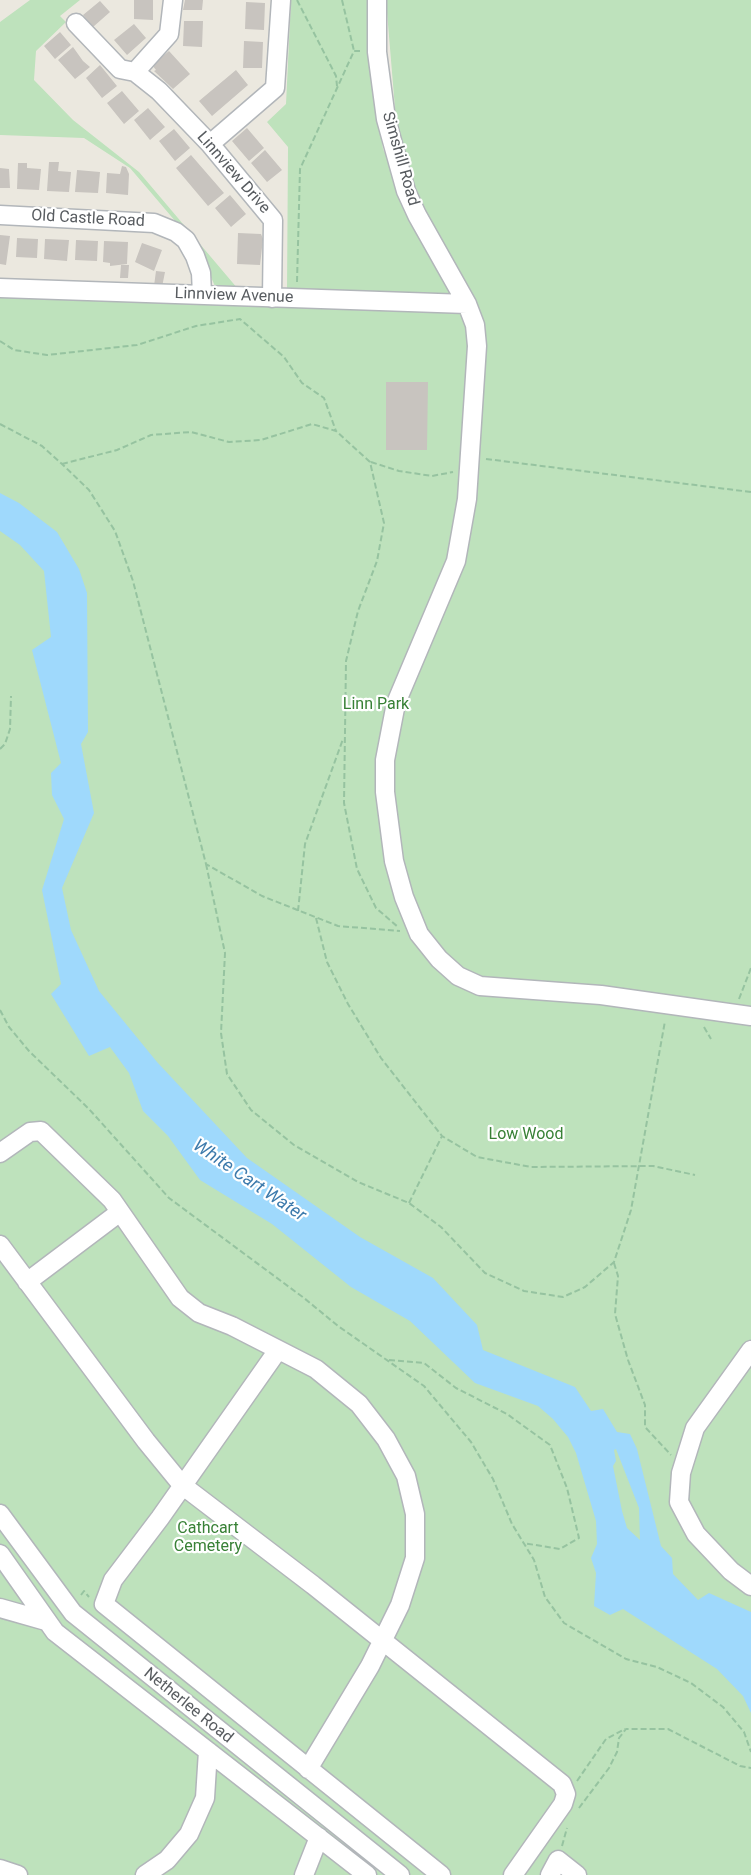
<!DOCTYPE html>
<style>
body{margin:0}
canvas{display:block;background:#ebe8df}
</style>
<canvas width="751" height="1875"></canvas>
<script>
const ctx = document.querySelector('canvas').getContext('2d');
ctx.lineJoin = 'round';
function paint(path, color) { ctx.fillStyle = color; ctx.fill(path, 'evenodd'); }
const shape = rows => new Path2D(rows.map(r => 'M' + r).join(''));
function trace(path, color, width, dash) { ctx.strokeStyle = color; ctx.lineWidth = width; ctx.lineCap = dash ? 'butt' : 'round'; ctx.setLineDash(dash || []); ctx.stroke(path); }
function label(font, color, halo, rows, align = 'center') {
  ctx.font = font + ' Roboto,sans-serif'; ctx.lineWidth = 4.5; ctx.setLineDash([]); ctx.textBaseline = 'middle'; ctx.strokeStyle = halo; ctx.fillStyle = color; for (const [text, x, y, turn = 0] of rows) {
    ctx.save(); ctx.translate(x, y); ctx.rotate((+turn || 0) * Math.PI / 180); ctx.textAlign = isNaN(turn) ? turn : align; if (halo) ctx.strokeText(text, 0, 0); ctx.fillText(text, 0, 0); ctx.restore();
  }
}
const green = shape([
 [30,0,80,0,60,16,66,22,36,51,34,80,73,120,139,172,238,289,217,291,199,249,130,168,84,138,0,135,0,22],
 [291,0,367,0,368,58,383,149,456,297,287,293,288,147,267,122,286,104],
 [386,0,751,0,751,1875,0,1875,0,296,477,311,408,182,396,120]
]);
const water = shape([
 [0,493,19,503,57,532,79,569,87,593,88,732,81,744,94,813,62,888,71,930,99,991,157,1062,247,1158,360,1237,433,1278,477,1325,483,1350,575,1387,591,1411,603,1409,617,1432,630,1434,637,1449,661,1546,672,1558,673,1574,698,1600,709,1593,751,1612,751,1713,743,1696,717,1669,623,1609,610,1615,594,1606,596,1573,591,1558,597,1544,596,1521,576,1453,568,1437,553,1419,538,1406,475,1383,410,1321,351,1287,272,1224,200,1180,168,1136,143,1111,129,1073,110,1047,89,1056,51,994,61,984,42,890,64,819,52,795,51,773,61,763,32,650,51,637,44,571,20,545,0,531],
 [616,1449,639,1508,640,1540,627,1528,622,1511,613,1466,616,1461,614,1450]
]);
const building = shape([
 [134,0,153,0,153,20,134,19],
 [185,0,203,0,202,10,183,10],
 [100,1,110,12,93,27,83,15],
 [246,2,265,3,264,30,245,29],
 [184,21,203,21,202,47,183,46],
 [134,24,146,38,127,55,114,40],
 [60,32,71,45,55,59,44,46],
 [244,41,263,42,262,68,243,68],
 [73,47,83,61,90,67,75,79,58,60],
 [169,51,190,74,173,89,154,71,156,70,152,65],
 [100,65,117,86,102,98,86,78],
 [236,70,248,85,212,116,199,101],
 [122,91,139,111,124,124,107,103],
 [148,108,165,127,150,140,134,120],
 [247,128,264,148,249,161,232,141],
 [174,129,190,148,175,161,159,141],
 [265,150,282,170,267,182,251,163],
 [191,155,224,193,208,206,176,168],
 [49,162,59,162,58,171,71,172,69,192,47,191],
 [18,163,27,163,27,168,41,169,39,190,17,189],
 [122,166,126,167,129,174,128,195,106,193,107,173,120,174],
 [0,168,9,169,10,188,0,188],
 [77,170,100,172,98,193,75,192],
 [230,195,246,214,231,227,215,208],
 [238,233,261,234,263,239,260,265,237,264],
 [0,235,10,236,6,265,0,264],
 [17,238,38,239,37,258,16,257],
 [45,239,69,240,67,261,44,259],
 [76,240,98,241,97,261,75,260],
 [104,241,128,242,127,264,110,266,110,263,103,262],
 [142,243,162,250,154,271,135,262],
 [121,265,129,265,128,278,120,278],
 [156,271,165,272,162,287,154,286],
 [386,382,428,382,427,450,386,450]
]);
const path = shape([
 [297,0,336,76,337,86],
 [342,0,354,51],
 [297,282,300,169,354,51,360,51],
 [0,341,14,350,47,355,137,345,196,326,240,319,284,357,302,383,324,398,336,431],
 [0,424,42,446,62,464,89,490,115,531,133,581,206,864,262,896,338,926,400,931],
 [486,459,751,492],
 [371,462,399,471,432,476,453,472],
 [62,464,117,450,151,435,191,432,229,442,261,440,312,424,336,431,370,462,384,523,377,561,358,611,346,661,344,803,357,869,376,908,398,927],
 [0,749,5,744,10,729,11,696],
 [206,864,225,953,221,1033,227,1074,251,1110,294,1145,358,1182,409,1203,441,1227,485,1273,524,1291,563,1297,585,1287,614,1262,631,1210,665,1021],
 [298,911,305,844,343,739],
 [316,918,327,962,348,1004,381,1058,442,1136,477,1157,531,1167,653,1166,695,1175],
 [739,999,751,968],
 [0,1010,9,1027,29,1051,89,1109,169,1198,304,1298,338,1326,424,1386,471,1442,493,1479,512,1524,534,1560,545,1597,564,1623,626,1659,657,1667,691,1683,723,1707,744,1732,751,1752],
 [704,1027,711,1039],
 [409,1203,442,1136],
 [614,1263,618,1276,615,1314,628,1360,645,1405,645,1427,671,1455],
 [389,1360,424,1363,456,1388,507,1414,550,1445,567,1488,579,1538,560,1549,523,1543],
 [81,1595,84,1591,89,1597],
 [577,1781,606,1739,625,1729],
 [579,1808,609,1768,617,1752,619,1738,626,1729,668,1729,740,1766,751,1768],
 [562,1846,567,1828]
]);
const minor = shape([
 [377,0,377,52,386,119,406,191,417,215,467,304,475,325,477,346,467,499,456,561,396,703,385,760,385,792,394,861,404,897,419,934,439,959,458,976,480,986,601,995,751,1016],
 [76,23,120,69,135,72,159,91,210,144,273,220,272,298],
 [135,72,169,34,173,0],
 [210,144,275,88,281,0],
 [0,215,154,223,176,232,186,240,195,256,201,273,202,294],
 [0,288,467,304],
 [0,1153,30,1132,41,1131,112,1200,180,1298,199,1313,232,1326,316,1369,359,1404,386,1439,406,1476,415,1514,415,1558,400,1605,370,1666,308,1769],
 [0,1245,146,1441,182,1485,313,1585,562,1784,566,1794,563,1804,513,1875],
 [27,1282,120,1212],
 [278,1350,160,1518,113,1580,104,1604,441,1875],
 [751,1350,695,1428,681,1473,679,1502,696,1534,731,1571,751,1586],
 [0,1514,73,1613,400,1875],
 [0,1554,55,1632,367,1875],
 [0,1608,46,1621],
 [0,1869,18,1875],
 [145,1875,167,1860,189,1834,205,1798,208,1751],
 [304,1875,319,1837],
 [550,1875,558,1860,577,1875]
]);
const streetNames = [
 ["Simshill Road",400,159,74],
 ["Linnview Drive",233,173,49],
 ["Old Castle Road",88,219,3],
 ["Linnview Avenue",234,296,2],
 ["Netherlee Road",188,1706,39]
];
const parkNames = [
 ["Linn Park",376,705],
 ["Low Wood",526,1135],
 ["Cathcart",208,1529],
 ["Cemetery",208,1547]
];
const waterNames = [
 ["White Cart Water",249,1181,34]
];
paint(green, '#bee2bc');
paint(water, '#9fd9fc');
paint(building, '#c8c4bf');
trace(minor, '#b2b6ba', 21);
trace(path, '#96c3a0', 2, [6, 3]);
trace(minor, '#fff', 18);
label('16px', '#585c60', '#fff', streetNames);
label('16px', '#388136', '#fff', parkNames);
label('italic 18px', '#3e7bac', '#fff', waterNames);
</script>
